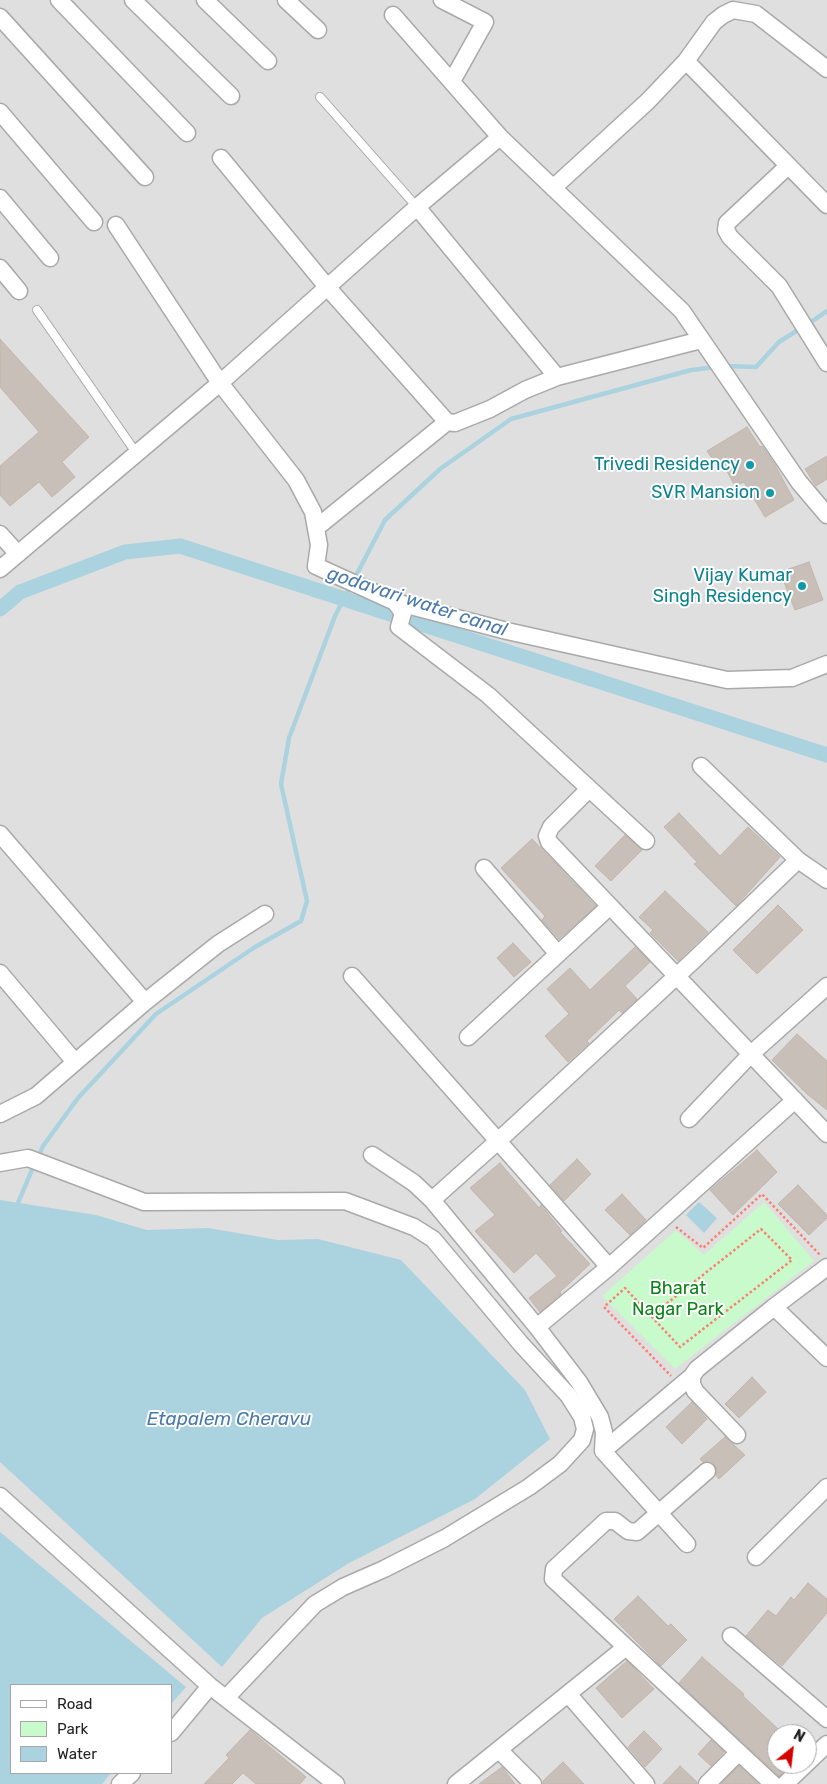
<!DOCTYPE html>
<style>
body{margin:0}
#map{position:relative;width:827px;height:1784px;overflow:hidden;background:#f2efe9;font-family:Rubik,sans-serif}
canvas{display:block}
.legend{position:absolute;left:10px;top:1684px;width:162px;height:90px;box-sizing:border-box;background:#fff;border:1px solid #a7a7a7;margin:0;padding:6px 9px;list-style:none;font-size:15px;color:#222}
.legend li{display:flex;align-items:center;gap:10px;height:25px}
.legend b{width:25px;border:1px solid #a7a7a7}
.north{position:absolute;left:767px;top:1724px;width:50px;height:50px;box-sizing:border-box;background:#fff;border:1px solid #a7a7a7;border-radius:50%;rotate:29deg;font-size:14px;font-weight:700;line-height:20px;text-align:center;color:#222}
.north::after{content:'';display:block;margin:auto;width:18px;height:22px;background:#d40000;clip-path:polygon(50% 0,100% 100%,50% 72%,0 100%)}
</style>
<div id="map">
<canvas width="827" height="1784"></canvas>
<ul class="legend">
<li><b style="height:6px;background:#fff"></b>Road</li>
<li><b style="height:14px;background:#c8facc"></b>Park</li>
<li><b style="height:14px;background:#aad3df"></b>Water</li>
</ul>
<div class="north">N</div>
</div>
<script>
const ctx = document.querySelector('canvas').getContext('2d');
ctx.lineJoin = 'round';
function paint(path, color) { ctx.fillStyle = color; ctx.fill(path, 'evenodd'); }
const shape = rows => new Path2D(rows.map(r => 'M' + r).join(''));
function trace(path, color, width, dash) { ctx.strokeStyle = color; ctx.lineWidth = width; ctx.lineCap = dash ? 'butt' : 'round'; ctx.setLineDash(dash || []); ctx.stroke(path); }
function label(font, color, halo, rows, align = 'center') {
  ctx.font = font + ' Rubik,sans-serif'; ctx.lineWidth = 4; ctx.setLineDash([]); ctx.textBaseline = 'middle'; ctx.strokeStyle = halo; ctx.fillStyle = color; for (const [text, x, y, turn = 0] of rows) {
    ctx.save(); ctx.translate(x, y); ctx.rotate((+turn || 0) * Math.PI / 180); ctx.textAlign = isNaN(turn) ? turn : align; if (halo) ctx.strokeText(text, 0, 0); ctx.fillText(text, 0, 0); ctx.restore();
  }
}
const residential = shape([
 [0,0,827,0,827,1784,0,1784],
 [11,1685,171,1685,171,1773,11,1773],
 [777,1734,807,1734,807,1764,777,1764]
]);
const park = shape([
 [764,1202,814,1261,675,1369,602,1296,676,1230,704,1255]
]);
const water = shape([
 [0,1200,96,1215,147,1230,208,1228,278,1240,318,1239,401,1260,525,1390,550,1439,475,1499,349,1563,262,1618,222,1667,0,1462],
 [699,1202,717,1218,704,1233,686,1215],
 [0,1532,186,1687,171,1704,171,1685,11,1685,11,1773,111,1773,102,1784,0,1784]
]);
const stream = shape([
 [808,324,827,311],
 [724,366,756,367,779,342,801,328],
 [38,1158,43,1146,78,1098,156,1014,255,947,301,921,307,901,281,784,289,738,335,616,385,520,440,469,511,419,691,370,717,367],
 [18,1203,34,1165]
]);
const canal = shape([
 [0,609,20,592,125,552,180,546,827,755]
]);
const building = shape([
 [0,339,89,437,62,462,75,477,52,497,39,482,10,506,0,495,0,466,39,432,0,387,0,339],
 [747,427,760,447,762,446,775,465,794,500,765,517,744,482,735,486,724,466,719,469,707,451,747,427],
 [827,456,827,479,816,486,805,469,827,456],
 [809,562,823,600,795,610,780,572,809,562],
 [679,813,720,856,748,827,780,857,736,906,694,864,697,862,664,827,679,813],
 [625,835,642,850,611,881,595,866,625,835],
 [532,839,596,906,559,939,542,920,545,916,501,868,532,839],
 [665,891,708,932,678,961,650,933,653,930,639,917,665,891],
 [778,905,803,930,757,974,733,950,778,905],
 [513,943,531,962,514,977,497,958,513,943],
 [635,947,650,962,625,986,637,999,622,1013,619,1010,587,1041,589,1043,568,1062,545,1036,569,1014,547,989,570,968,590,990,635,947],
 [797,1034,827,1061,827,1110,807,1094,772,1060,797,1034],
 [757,1150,777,1172,733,1215,710,1190,757,1150],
 [577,1159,591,1174,564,1201,550,1185,577,1159],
 [500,1163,539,1208,541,1205,562,1231,560,1232,590,1264,560,1292,561,1294,540,1312,529,1298,557,1276,536,1253,514,1273,475,1231,495,1215,470,1188,500,1163],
 [798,1185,827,1215,827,1218,809,1235,778,1204,798,1185],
 [622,1194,646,1220,630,1235,605,1210,622,1194],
 [752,1377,766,1392,739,1418,725,1404,752,1377],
 [692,1402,707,1419,682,1444,666,1427,692,1402],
 [725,1437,745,1455,719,1479,716,1476,717,1470,714,1464,710,1461,703,1462,700,1459,725,1437],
 [808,1583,827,1599,827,1613,782,1666,746,1636,768,1610,776,1616,791,1597,794,1600,808,1583],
 [638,1596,668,1626,671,1624,687,1640,661,1666,614,1619,638,1596],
 [702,1657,744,1694,743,1696,777,1728,777,1764,790,1764,779,1776,679,1683,702,1657],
 [627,1661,654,1689,622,1718,596,1688,627,1661],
 [250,1730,306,1777,300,1784,256,1784,243,1773,232,1784,204,1784,229,1758,226,1755,250,1730],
 [644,1731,662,1749,645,1767,628,1747,644,1731],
 [711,1740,724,1752,711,1766,698,1754,711,1740],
 [563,1762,584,1784,543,1784,543,1781,563,1762],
 [680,1766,697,1782,697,1784,663,1784,680,1766],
 [739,1766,758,1784,721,1784,739,1766],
 [502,1767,515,1784,479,1784,502,1767]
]);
const path = shape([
 [676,1227,703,1248,762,1194,820,1255],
 [651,1316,761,1229,792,1260,680,1347,651,1316,625,1288,604,1307,671,1376]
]);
const lane = shape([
 [320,97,417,207],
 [37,310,137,454]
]);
const street = shape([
 [59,0,187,133],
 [133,0,231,96],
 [205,0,268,61],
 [286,0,318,30],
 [442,0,485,22,452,81],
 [393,15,500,137,682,311,799,482,827,515],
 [0,17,145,177],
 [686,61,827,205],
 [0,112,94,222],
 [221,158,328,288,447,422,455,423,490,409,525,390,557,377,701,340],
 [788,166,727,223,726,230,730,237,779,286,827,363],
 [553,188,648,101,686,61,714,22,723,15,733,10,756,14,827,69],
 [0,198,50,258],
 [417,207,557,377],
 [116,225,220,383,296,480,313,512,319,545,316,566,395,602,403,613,399,627,488,695,646,841],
 [0,268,19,291],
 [316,528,447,422],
 [0,534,18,554],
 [0,569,220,383,417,207,500,137],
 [395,602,507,631,727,680,792,678,827,664],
 [701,766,798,860,827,880],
 [589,789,551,827,547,836,549,842,827,1134],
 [0,834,145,1002],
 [484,868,558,954],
 [0,973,75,1062],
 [352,976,498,1141,432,1200,537,1327,579,1382,600,1417,604,1432,603,1451,687,1544],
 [468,1037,609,907],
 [795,1100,609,1267,498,1141,694,960,798,860],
 [0,1114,36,1096,145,1002,218,944,265,914],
 [689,1119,751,1054,827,986],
 [372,1155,414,1183,432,1200],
 [0,1163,28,1158,144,1202,345,1201,414,1227,433,1239,521,1344,568,1395,582,1417,585,1429,582,1440,560,1464,529,1487,445,1538,384,1569,343,1587,315,1604,226,1698],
 [774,1307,827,1358],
 [537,1327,609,1267],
 [737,1435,695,1391,692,1384,692,1376,697,1369,774,1307,827,1267],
 [603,1451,692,1376],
 [707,1471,637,1532,628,1531,615,1521,606,1521,554,1569,553,1579,773,1784],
 [0,1496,210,1686,336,1784],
 [756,1557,827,1487],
 [731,1636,827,1719],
 [569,1695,646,1784],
 [171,1733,210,1686],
 [499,1750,533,1784],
 [807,1763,827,1744],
 [120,1784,132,1773],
 [456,1784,626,1647],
 [707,1784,738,1753],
 [785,1784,806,1764]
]);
const markers = [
 [750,465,5,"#0f9aa8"],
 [770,493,5,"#0f9aa8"],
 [802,586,5,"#0f9aa8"]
];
const cultureNames = [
 ["Trivedi Residency",740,465],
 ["SVR Mansion",760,493],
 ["Vijay Kumar",792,576],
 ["Singh Residency",792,597]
];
const parkNames = [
 ["Bharat",678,1289],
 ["Nagar Park",678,1310]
];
const waterNames = [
 ["godavari water canal",417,602,18],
 ["Etapalem Cheravu",229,1420]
];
paint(residential, '#e0dfdf');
paint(park, '#c8facc');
paint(water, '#aad3df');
trace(stream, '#aad3df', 4.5);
trace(canal, '#aad3df', 15);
paint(building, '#c7bfb8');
trace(building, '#c4b6ab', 1);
trace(lane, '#a9a9a9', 10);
trace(street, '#a9a9a9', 19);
trace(path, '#fa8072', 2.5, [2.5, 2.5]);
trace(lane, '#fff', 8);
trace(street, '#fff', 16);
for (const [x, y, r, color] of markers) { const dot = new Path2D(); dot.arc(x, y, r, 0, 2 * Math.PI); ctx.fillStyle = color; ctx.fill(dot); trace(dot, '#fff', 2); }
label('18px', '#0d838f', '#fff', cultureNames, 'right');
label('18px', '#0c8416', '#fff', parkNames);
label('italic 19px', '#4a7aab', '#fff', waterNames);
</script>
